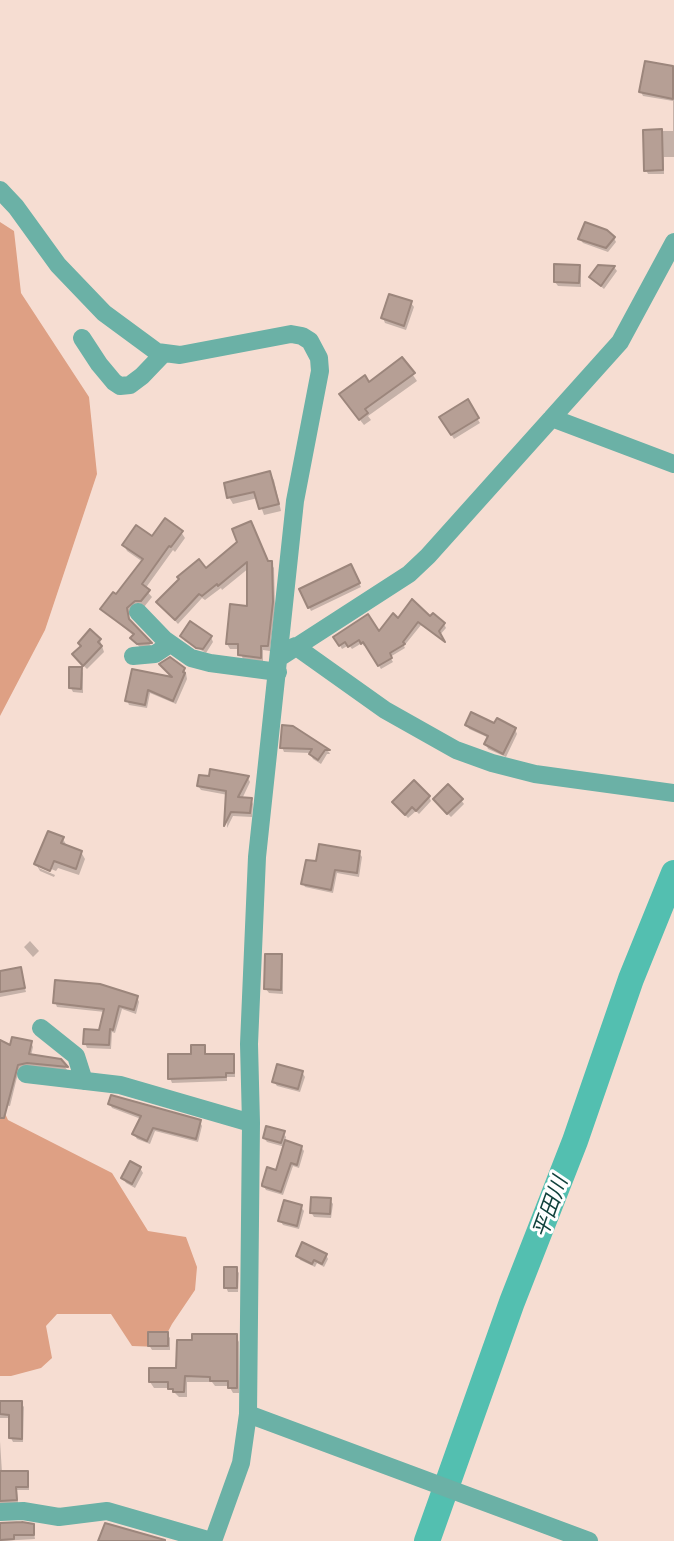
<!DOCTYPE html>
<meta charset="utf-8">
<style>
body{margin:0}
canvas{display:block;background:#f6ddd2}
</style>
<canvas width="674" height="1541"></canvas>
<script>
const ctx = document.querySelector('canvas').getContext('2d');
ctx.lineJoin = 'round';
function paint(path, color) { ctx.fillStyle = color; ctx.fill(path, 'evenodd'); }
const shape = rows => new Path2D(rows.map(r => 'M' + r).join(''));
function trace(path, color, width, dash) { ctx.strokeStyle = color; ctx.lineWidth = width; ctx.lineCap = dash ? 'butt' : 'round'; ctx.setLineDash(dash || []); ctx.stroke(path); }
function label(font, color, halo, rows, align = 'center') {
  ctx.font = font + ' Commissioner,"Noto Sans JP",sans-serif'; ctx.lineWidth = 6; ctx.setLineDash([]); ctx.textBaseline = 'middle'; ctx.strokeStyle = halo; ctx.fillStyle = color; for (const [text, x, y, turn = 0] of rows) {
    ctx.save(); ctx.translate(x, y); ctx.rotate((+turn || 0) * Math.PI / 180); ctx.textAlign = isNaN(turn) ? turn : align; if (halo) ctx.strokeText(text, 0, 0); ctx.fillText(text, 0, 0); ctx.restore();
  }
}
const green = shape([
 [0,222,14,231,21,293,89,397,97,474,45,630,0,716],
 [0,1103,8,1120,112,1173,148,1231,186,1237,197,1267,195,1290,172,1324,160,1347,132,1346,111,1314,57,1314,46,1326,52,1358,41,1368,11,1376,0,1376]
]);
const shadow = shape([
 [646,63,674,68,674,157,664,157,664,174,648,174,646,170,645,131,673,131,673,101,643,96,641,92],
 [614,238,616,242,608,252,583,243,580,239],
 [579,267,581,271,581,287,558,286,555,282],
 [598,267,614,267,617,271,604,289,591,278],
 [411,303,414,307,406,330,385,323,383,318],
 [402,359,417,381,368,416,371,420,364,425,345,401],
 [467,402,480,423,454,439,441,418],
 [270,473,274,480,281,511,264,515,258,498,233,504,229,497],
 [181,532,185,538,175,552,173,550,145,589,152,597,144,607,134,609,129,616,131,624,153,648,142,650,132,638,134,636,100,608,103,608,116,596,143,562,127,551,124,545],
 [239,542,271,563,274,568,275,609,270,651,263,650,263,663,243,660,240,649,230,649,227,644,249,608,249,568,222,590,221,588,205,600,202,598,178,624,158,602,206,571],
 [350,566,361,587,311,611,301,590],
 [430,619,444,624,446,628,439,636,442,640,421,625,404,646,405,648,390,657,393,662,381,669,366,645,364,646,362,643,352,649,349,645,342,649,335,637,378,634,399,620],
 [182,637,211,637,213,642,206,653,185,641],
 [100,640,104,652,87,669,77,659],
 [161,665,184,669,186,673,187,679,176,704,150,693,147,708,129,705,127,700,133,671,175,680],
 [81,669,83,673,83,693,73,692,71,688],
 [467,725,495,725,515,729,517,734,506,757,488,749,486,744,489,738,469,729],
 [292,728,329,752,330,754,327,754,321,764,313,759,310,753,284,752,282,747],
 [248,778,250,782,242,799,251,799,253,804,252,817,233,816,227,828,228,795,201,790,198,786],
 [429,797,431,801,419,814,416,811,408,818,394,803],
 [461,800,464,804,451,817,438,804],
 [63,839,67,846,81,852,85,859,79,875,58,868,56,871,39,864,39,868,55,875,54,877,40,871,36,864],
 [359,853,362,857,359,877,337,873,333,893,305,887,303,883,317,864],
 [30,941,39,951,33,957,24,947],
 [281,956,283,960,283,994,269,993,266,989],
 [20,969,26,992,0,997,0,973],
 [137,997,139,1002,136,1014,122,1009,115,1033,112,1032,111,1049,87,1048,85,1043,100,1032,105,1012,57,1007,55,1002],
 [0,1042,11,1047,31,1042,33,1047,31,1056,60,1061,68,1071,19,1069,10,1106,0,1104],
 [204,1047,206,1055,233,1055,235,1060,235,1077,227,1077,227,1081,172,1083,170,1078],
 [302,1072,305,1077,300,1092,277,1086,274,1082],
 [110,1104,200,1122,202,1126,198,1142,155,1131,150,1144,137,1139,134,1134,141,1119,112,1108],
 [283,1133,286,1137,285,1142,301,1147,304,1151,299,1168,293,1166,283,1195,266,1190,263,1185,277,1172,285,1147,267,1142,264,1138],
 [140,1168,143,1173,135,1188,126,1183,123,1178],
 [330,1200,333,1204,331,1218,314,1217,311,1212],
 [301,1207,304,1211,299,1229,283,1225,280,1220],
 [326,1255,328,1259,324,1267,317,1263,315,1267,300,1260,298,1256],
 [236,1269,239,1273,238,1292,228,1292,226,1287],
 [167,1334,170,1338,170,1350,152,1350,149,1345],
 [236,1336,239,1342,239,1393,233,1393,229,1386,215,1386,212,1382,187,1382,187,1397,179,1397,170,1388,154,1388,150,1382,178,1370,194,1342],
 [0,1403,21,1403,24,1407,23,1442,13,1442,11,1438,11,1418,0,1418],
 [0,1441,2,1473,27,1473,29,1477,29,1490,17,1490,18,1503,0,1505],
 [0,1525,33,1526,35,1539,0,1541]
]);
const river = shape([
 [427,1541,512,1302,575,1141,631,979,674,873]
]);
const building = shape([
 [645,61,673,66,673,99,639,92,645,61],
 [662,129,663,170,644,171,643,130,662,129],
 [585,222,607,230,615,237,606,248,578,239,585,222],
 [554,264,580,265,579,283,554,282,554,264],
 [598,265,615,266,601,286,589,277,598,265],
 [389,294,412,301,404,326,381,318,389,294],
 [402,357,415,373,365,409,368,413,359,420,339,394,365,375,369,382,402,357],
 [468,399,479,418,451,435,439,417,468,399],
 [270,471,279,504,259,509,254,492,227,498,224,483,270,471],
 [165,518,183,531,171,547,169,546,142,584,150,590,141,601,135,601,127,608,129,619,152,643,137,644,130,638,134,634,100,609,113,592,116,594,143,559,122,545,136,525,152,536,165,518],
 [251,521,268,561,272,561,273,602,268,646,261,646,261,658,238,655,238,644,226,644,230,604,247,606,247,562,218,586,217,584,202,596,199,594,175,620,156,602,179,579,177,577,199,559,206,568,237,542,232,529,251,521],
 [351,564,360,583,308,608,299,589,351,564],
 [412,599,430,616,433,613,445,623,439,631,445,642,418,622,403,642,405,644,390,653,392,658,378,666,363,642,361,644,359,640,348,647,345,642,339,646,333,637,368,614,379,631,393,613,398,618,412,599],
 [190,621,212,636,203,649,196,648,180,636,190,621],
 [90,629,101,639,98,642,102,646,83,666,72,654,81,646,78,643,90,629],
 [170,657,185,668,183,672,185,673,173,701,148,690,145,705,125,701,132,669,172,677,159,664,170,657],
 [69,667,82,667,81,689,69,688,69,667],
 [471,712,494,723,497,718,516,728,503,754,484,744,488,736,465,725,471,712],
 [282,725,293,726,330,750,325,750,318,760,309,754,312,749,280,748,282,725],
 [210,769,249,776,238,797,252,798,250,813,231,812,224,826,226,791,197,786,199,775,209,776,210,769],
 [414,780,430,796,416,811,412,807,405,815,392,802,414,780],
 [448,784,463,799,447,814,433,799,448,784],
 [48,831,64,837,61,843,82,851,76,869,54,861,50,871,34,864,48,831],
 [319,844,360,851,357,873,335,870,331,890,301,884,306,860,316,861,319,844],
 [265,954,282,954,281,990,264,989,265,954],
 [21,967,25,988,0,992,0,971,21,967],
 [55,980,100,984,138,996,134,1010,119,1006,113,1030,110,1029,109,1045,83,1044,84,1029,99,1030,104,1009,53,1003,55,980],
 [12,1037,32,1041,29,1054,61,1059,68,1067,27,1063,18,1065,4,1118,0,1118,0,1040,10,1045,12,1037],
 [191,1045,205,1045,205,1054,234,1054,234,1073,226,1073,226,1077,168,1079,168,1054,191,1054,191,1045],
 [277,1064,303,1071,298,1089,272,1082,277,1064],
 [111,1095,201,1120,196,1139,153,1128,147,1141,132,1134,141,1116,108,1104,111,1095],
 [266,1126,285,1131,281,1143,263,1138,266,1126],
 [285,1140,302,1146,297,1165,291,1163,281,1192,262,1186,262,1184,267,1167,276,1170,285,1140],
 [130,1161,141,1167,132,1184,121,1178,130,1161],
 [311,1197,331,1198,330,1214,310,1213,311,1197],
 [284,1200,302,1205,297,1226,278,1221,284,1200],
 [302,1242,327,1254,322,1264,314,1260,312,1264,296,1256,302,1242],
 [224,1267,237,1267,237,1288,224,1288,224,1267],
 [148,1332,168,1332,168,1346,148,1346,148,1332],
 [192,1334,237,1334,237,1388,228,1388,228,1381,210,1381,210,1377,185,1376,184,1392,173,1392,173,1389,168,1389,168,1382,149,1382,149,1368,176,1368,177,1340,192,1340,192,1334],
 [0,1401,22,1401,22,1439,9,1438,9,1415,0,1414,0,1401],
 [0,1471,28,1471,28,1487,16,1487,17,1500,0,1501,0,1471],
 [22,1522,34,1524,34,1535,14,1535,14,1539,0,1540,0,1523,22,1522],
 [105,1523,165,1540,165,1541,98,1541,105,1523]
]);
const minor = shape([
 [0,190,16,207,58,265,104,313,157,352,180,355,291,334,302,336,310,341,319,358,320,371,295,501,257,857,249,1044,251,1123,248,1414,241,1463,213,1541],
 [82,338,99,364,114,382,120,386,130,385,142,376,164,353],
 [552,418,674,464],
 [138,612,164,639,191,658,210,663,278,672],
 [295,646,385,710,456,750,492,763,535,774,674,793],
 [133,656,155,654,170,644],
 [279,658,409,574,428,556,620,342,674,242],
 [41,1028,76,1056,84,1081],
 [26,1074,120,1085,251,1123],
 [248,1414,589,1541],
 [0,1512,23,1511,59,1517,107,1511,211,1541]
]);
const waterNames = [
 ["平田川",550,1207,-70]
];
paint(green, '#dea084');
paint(shadow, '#0003');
trace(river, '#53bfb0', 26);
paint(building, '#b69f95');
trace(building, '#9c867c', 2);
trace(minor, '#6bb1a6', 18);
label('italic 21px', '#11423c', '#fff', waterNames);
</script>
